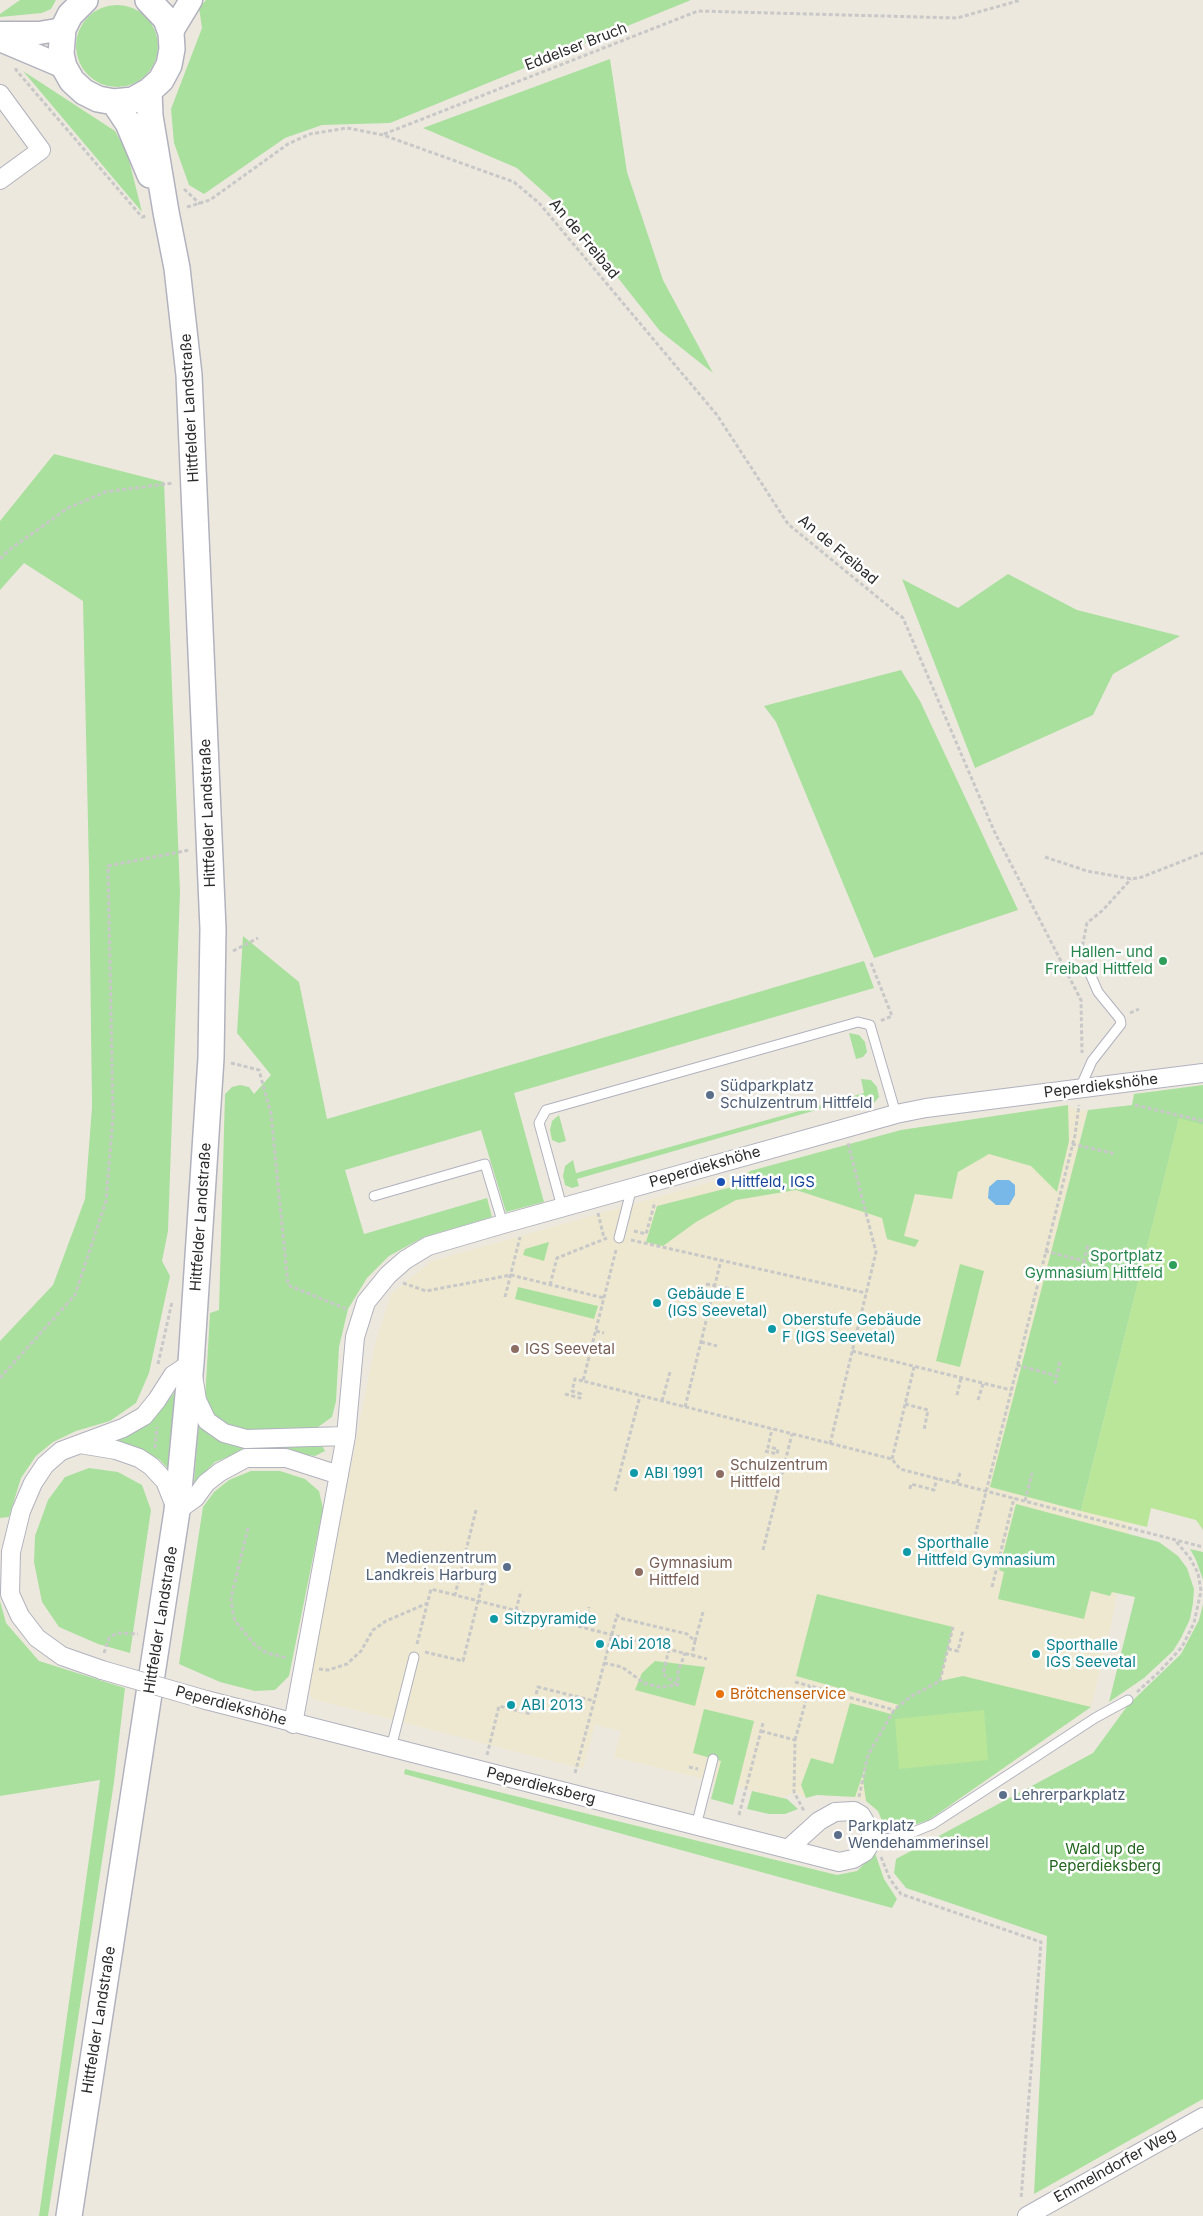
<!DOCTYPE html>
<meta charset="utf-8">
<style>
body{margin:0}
canvas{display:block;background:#ece8de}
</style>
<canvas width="1203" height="2216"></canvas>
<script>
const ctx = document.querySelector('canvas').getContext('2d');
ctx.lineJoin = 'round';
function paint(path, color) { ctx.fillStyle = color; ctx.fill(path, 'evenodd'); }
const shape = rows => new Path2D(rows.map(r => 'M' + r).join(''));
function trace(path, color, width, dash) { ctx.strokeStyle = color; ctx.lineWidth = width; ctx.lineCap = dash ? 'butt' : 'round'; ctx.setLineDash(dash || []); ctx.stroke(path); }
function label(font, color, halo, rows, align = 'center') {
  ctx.font = font + ' Inter,sans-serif'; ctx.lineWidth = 5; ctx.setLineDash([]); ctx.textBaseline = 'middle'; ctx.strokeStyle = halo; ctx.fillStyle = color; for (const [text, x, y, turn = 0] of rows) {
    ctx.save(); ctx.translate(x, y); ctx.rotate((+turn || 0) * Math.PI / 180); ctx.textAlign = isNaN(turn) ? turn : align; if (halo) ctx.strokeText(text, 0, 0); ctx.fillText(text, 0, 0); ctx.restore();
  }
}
const education = shape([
 [1068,1105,1078,1111,1088,1110,1080,1138,1108,1406,1081,1511,1130,1523,1111,1626,1091,1707,929,1820,899,1830,885,1828,878,1811,866,1801,855,1797,817,1795,806,1798,794,1792,782,1798,614,1757,621,1731,595,1725,583,1769,313,1699,309,1692,321,1620,375,1344,391,1294,432,1261,750,1171,902,1130]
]);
const green = shape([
 [20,0,56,0,51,9,42,13,0,17,0,14],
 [206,0,691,0,390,123,322,125,285,138,204,194,189,185,174,143,171,109,202,28,199,8],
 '76 46a41 41 0 1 1 82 0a41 41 0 1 1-82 0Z',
 [610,59,627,172,663,280,713,373,660,331,565,211,517,168,423,128],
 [23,71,115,131,127,152,142,212],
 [54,454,164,482,180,892,168,1231,162,1261,170,1276,149,1373,136,1403,110,1421,76,1431,53,1442,36,1456,21,1478,9,1517,0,1518,0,1341,53,1285,85,1199,92,1107,89,869,83,601,24,563,0,590,0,521],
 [1008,574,1077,610,1180,636,1113,674,1093,715,975,768,902,579,958,608],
 [901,670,920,701,1018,910,874,958,776,722,764,706],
 [243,936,299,982,327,1119,864,961,874,988,514,1093,544,1202,506,1212,481,1130,345,1170,364,1234,487,1198,492,1217,424,1237,389,1256,367,1278,348,1309,339,1347,336,1401,332,1417,318,1427,295,1432,248,1431,227,1426,213,1416,205,1399,210,1313,219,1310,225,1094,232,1087,240,1085,249,1087,254,1094,271,1075,237,1033],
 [849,1033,859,1035,865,1042,867,1052,863,1057,856,1059],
 [861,1079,871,1080,877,1087,879,1097,874,1103,867,1104,865,1096,577,1179,579,1186,572,1188,565,1185,563,1176,565,1166,573,1160,576,1173,864,1093],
 [1203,1085,1203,1125,1179,1119,1081,1511,990,1487,1088,1110,1132,1105,1134,1094],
 [1068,1105,1069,1141,1057,1192,1031,1166,989,1154,958,1172,952,1199,915,1194,904,1236,919,1240,915,1247,887,1239,882,1218,796,1190,736,1200,696,1222,663,1246,646,1242,657,1206,736,1186,750,1171,901,1130],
 [559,1115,566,1141,559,1143,552,1140,550,1130,552,1121],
 [549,1242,544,1261,523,1255,525,1249],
 [960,1264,984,1271,960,1367,936,1361],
 [518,1287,598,1306,594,1319,515,1299],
 [176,1390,170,1471,160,1460,145,1451,109,1441,125,1437,144,1427,155,1418],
 [199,1422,209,1434,222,1441,253,1445,323,1447,325,1451,315,1456,268,1449,243,1451,215,1462,194,1483],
 [89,1468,118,1472,142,1485,151,1510,130,1653,98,1644,59,1627,42,1602,34,1562,35,1536,48,1500,65,1477],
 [251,1471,280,1471,305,1479,319,1491,323,1508,289,1676,275,1690,255,1691,220,1682,179,1664,203,1507,214,1492,229,1480],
 [1016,1504,1159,1542,1178,1556,1187,1568,1194,1589,1193,1603,1190,1619,1181,1638,1173,1651,1144,1678,1109,1702,1135,1597,1112,1592,1110,1596,1091,1591,1084,1619,998,1599,1004,1572,999,1570],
 [1190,1549,1203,1552,1203,1580,1196,1560],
 [817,1594,953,1627,940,1681,963,1676,1091,1707,929,1820,899,1830,885,1828,878,1811,866,1801,863,1780,866,1765,855,1797,817,1795,806,1798,801,1785,811,1758,833,1764,850,1703,891,1714,899,1705,796,1676],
 [0,1601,6,1623,39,1661,125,1688,114,1782,48,2216,39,2216,100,1780,0,1796],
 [1203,1604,1203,2099,1034,2194,1047,1936,906,1888,894,1873,896,1859,1093,1753,1128,1705,1181,1654,1199,1620],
 [655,1661,705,1667,695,1706,635,1690,642,1673],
 [704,1709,754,1721,733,1805,711,1799,721,1761,693,1753],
 [405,1769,837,1875,857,1871,875,1853,884,1879,897,1899,892,1908,404,1774],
 [752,1791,787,1799,798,1809,785,1814,769,1814,747,1809]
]);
const pitch = shape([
 [1179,1118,1203,1125,1203,1530,1196,1520,1151,1508,1147,1527,1081,1511],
 [984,1710,988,1760,899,1769,895,1719]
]);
const water = shape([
 [997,1180,1009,1180,1015,1185,1015,1195,1009,1205,996,1205,988,1198,989,1187]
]);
const path = shape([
 [16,68,16,70,142,217,147,216],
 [384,134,698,11,957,18,1021,0],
 [184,189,200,204],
 [187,207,210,200,288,144,310,134,347,128,383,135,514,182,539,203,717,415,788,524,903,618,995,833,1081,1000,1082,1053],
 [0,559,9,550,68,508,105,492,173,483],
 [1045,857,1087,871,1132,879,1142,877,1203,853],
 [233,951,258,938],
 [1083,958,1081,953,1087,923,1103,910,1131,879],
 [871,963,892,1016,880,1021],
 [1130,1013,1139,1009],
 [231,1063,259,1070,271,1114,288,1285,346,1309],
 [1135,1105,1203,1121],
 [1072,1144,1112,1153,1111,1157],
 [598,1213,604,1238],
 [634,1231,646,1234,655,1202],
 [631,1240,866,1293],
 [616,1250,583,1381,892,1459,900,1469,1203,1547],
 [1045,1251,1084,1261,1088,1245],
 [1082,1271,1084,1261],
 [403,1283,426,1291,511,1275,604,1298],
 [706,1284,731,1289],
 [550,1285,557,1258,607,1238],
 [505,1297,520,1237],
 [596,1331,604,1333],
 [701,1342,717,1346],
 [852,1351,1011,1390],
 [158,1364,172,1302],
 [1017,1365,1057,1376,1060,1360],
 [0,1378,75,1295,106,1201,113,1117,108,866,189,850],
 [1055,1384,1057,1376],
 [565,1394,580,1398,581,1394,572,1391,575,1379,583,1381],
 [957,1395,961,1378],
 [978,1400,983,1384],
 [662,1401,670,1372],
 [905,1404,928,1410,924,1430],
 [685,1407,721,1260],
 [830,1444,876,1252,848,1143],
 [155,1448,157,1427],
 [765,1451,777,1454,778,1449,768,1447,772,1429],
 [892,1459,914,1367],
 [762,1462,784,1468],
 [957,1483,960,1473],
 [910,1489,911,1484,934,1490,937,1478],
 [615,1491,640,1396],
 [1025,1501,1032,1473],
 [476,1510,455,1595,707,1659],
 [248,1528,231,1598,233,1614,235,1621,255,1645,267,1653,287,1658],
 [972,1548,1075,1135,1079,1105],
 [763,1550,792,1434],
 [992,1587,1014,1498],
 [516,1610,521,1591],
 [584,1627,589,1607],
 [695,1641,703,1612],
 [417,1644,431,1589,455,1595],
 [669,1649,663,1674,678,1685],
 [948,1649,958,1651,963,1630],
 [425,1652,463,1661,483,1581],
 [104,1653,109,1638,117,1633,138,1634],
 [604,1663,622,1667,644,1683,660,1687,678,1685,678,1672,685,1653],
 [319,1669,328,1670,347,1664,361,1651,373,1630,386,1621,428,1603],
 [795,1682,810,1686],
 [1137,1692,1159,1672,1182,1647,1194,1623,1201,1591,1198,1573,1190,1558,1174,1539],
 [761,1731,795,1740,794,1792,804,1811],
 [795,1740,810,1686,894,1710],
 [487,1755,499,1706,531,1714,538,1687,594,1701],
 [689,1767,698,1769],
 [575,1773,617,1615,620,1618,687,1634,695,1641,692,1655],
 [859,1797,868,1755,894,1710,910,1697,940,1681,953,1627],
 [739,1815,763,1723],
 [881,1857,890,1879,901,1894,1041,1942,1021,2199]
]);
const service = shape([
 [1080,1088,1092,1061,1121,1024,1120,1019,1098,992,1088,969],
 [374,1196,485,1164,503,1224],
 [562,1207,539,1123,546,1110,858,1022,870,1025,896,1114],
 [619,1238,632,1187],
 [391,1748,414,1657],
 [696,1826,713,1759],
 [872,1841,904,1836,933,1824,1095,1718,1128,1700]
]);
const minor = shape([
 [0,94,41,150,0,180],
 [80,1444,116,1450,139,1458,151,1466,165,1481,177,1511,195,1498,206,1483,220,1472,246,1458,286,1458,339,1475],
 [102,1670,62,1656,37,1638,20,1616,10,1594,11,1552,21,1511,33,1483,45,1465,61,1451,123,1428,144,1416,157,1400,173,1375,191,1363,197,1400,207,1421,224,1433,246,1439,346,1436],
 [206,1700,827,1859,839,1862,853,1859,865,1852,872,1841,871,1832,861,1815,854,1811,835,1812,819,1821,788,1849],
 [293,1724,346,1436,355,1337,366,1302,388,1275,405,1260,428,1246,503,1224,896,1114,926,1108,1203,1073],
 [1027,2216,1203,2117]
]);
const tertiary = shape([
 [0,33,39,33,63,29],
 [171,33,191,0],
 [0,40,64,67]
]);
const secondary = shape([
 [85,0,70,15,63,29,61,54,64,67,72,81,84,92,98,99,114,102,133,100,149,91,161,80,169,65,172,49,171,33,166,19,148,0],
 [114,102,128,123,150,175],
 [69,2216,177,1511,191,1363,211,1058,213,929,189,375,177,268,166,212,150,116,149,91]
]);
const minorBridge = shape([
 [102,1670,206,1700]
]);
const markers = [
 [1163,961,5,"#2e9e5b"],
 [710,1095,5,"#5c6f8a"],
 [721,1182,5,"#1a4fb4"],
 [1173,1265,5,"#2e9e5b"],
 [657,1303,5,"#0f9aa8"],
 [772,1329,5,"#0f9aa8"],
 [515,1349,5,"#8d6e63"],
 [634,1473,5,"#0f9aa8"],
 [720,1474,5,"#8d6e63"],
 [907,1552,5,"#0f9aa8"],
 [507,1567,5,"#5c6f8a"],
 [639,1572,5,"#8d6e63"],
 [494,1619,5,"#0f9aa8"],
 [600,1644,5,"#0f9aa8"],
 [1036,1654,5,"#0f9aa8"],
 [720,1694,5,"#e8710a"],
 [511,1705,5,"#0f9aa8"],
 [1003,1795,5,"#5c6f8a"],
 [838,1835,5,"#5c6f8a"]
];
const streetNames = [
 ["Eddelser Bruch",576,47,-21],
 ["An de Freibad",584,239,50],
 ["Hittfelder Landstraße",190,408,-93],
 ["An de Freibad",838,550,40],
 ["Hittfelder Landstraße",208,813,-92],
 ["Peperdiekshöhe",1101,1086,-7],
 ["Peperdiekshöhe",705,1167,-16],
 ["Hittfelder Landstraße",201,1217,-86],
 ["Hittfelder Landstraße",161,1620,-81],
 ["Peperdiekshöhe",231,1706,15],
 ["Peperdieksberg",541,1786,14],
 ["Hittfelder Landstraße",99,2020,-81],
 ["Emmelndorfer Weg",1115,2166,-29]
];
const leisureNames = [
 ["Hallen- und",1153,952],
 ["Freibad Hittfeld",1153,969],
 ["Sportplatz",1163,1256],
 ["Gymnasium Hittfeld",1163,1273]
];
const serviceNames = [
 ["Südparkplatz",720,1086],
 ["Schulzentrum Hittfeld",720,1103],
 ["Medienzentrum",497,1558,"right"],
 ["Landkreis Harburg",497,1575,"right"],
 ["Lehrerparkplatz",1013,1795],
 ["Parkplatz",848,1826],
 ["Wendehammerinsel",848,1843]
];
const transitNames = [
 ["Hittfeld, IGS",731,1182]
];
const cultureNames = [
 ["Gebäude E",667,1294],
 ["(IGS Seevetal)",667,1311],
 ["Oberstufe Gebäude",782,1320],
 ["F (IGS Seevetal)",782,1337],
 ["ABI 1991",644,1473],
 ["Sporthalle",917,1543],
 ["Hittfeld Gymnasium",917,1560],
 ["Sitzpyramide",504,1619],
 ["Abi 2018",610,1644],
 ["Sporthalle",1046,1645],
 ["IGS Seevetal",1046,1662],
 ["ABI 2013",521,1705]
];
const educationNames = [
 ["IGS Seevetal",525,1349],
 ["Schulzentrum",730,1465],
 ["Hittfeld",730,1482],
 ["Gymnasium",649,1563],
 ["Hittfeld",649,1580]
];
const foodNames = [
 ["Brötchenservice",730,1694]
];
const parkNames = [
 ["Wald up de",1105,1849],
 ["Peperdieksberg",1105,1866]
];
paint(education, '#ede8cf');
paint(green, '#aae09e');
paint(pitch, '#bae69a');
paint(water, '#77b8e9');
trace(service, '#b1b2be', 11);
trace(minor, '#b1b2be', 20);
trace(tertiary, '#b1b2be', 25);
trace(secondary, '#b1b2be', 28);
trace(path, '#c8c8c8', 3, [4, 2.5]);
trace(service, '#fff', 9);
trace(minor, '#fff', 18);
trace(tertiary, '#fff', 22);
trace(secondary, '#fff', 25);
trace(minorBridge, '#b1b2be', 20, []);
trace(minorBridge, '#fff', 18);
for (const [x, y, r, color] of markers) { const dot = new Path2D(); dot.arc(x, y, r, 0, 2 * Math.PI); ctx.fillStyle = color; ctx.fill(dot); trace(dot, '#fff', 2); }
label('15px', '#2b2b2b', '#fff', streetNames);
label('15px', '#27864d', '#fff', leisureNames, 'right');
label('15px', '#4e5e75', '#fff', serviceNames, 'left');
label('15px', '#164399', '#fff', transitNames, 'left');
label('15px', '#0d838f', '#fff', cultureNames, 'left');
label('15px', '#785e54', '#fff', educationNames, 'left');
label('15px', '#c56008', '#fff', foodNames, 'left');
label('15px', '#22651e', '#fff', parkNames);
</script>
